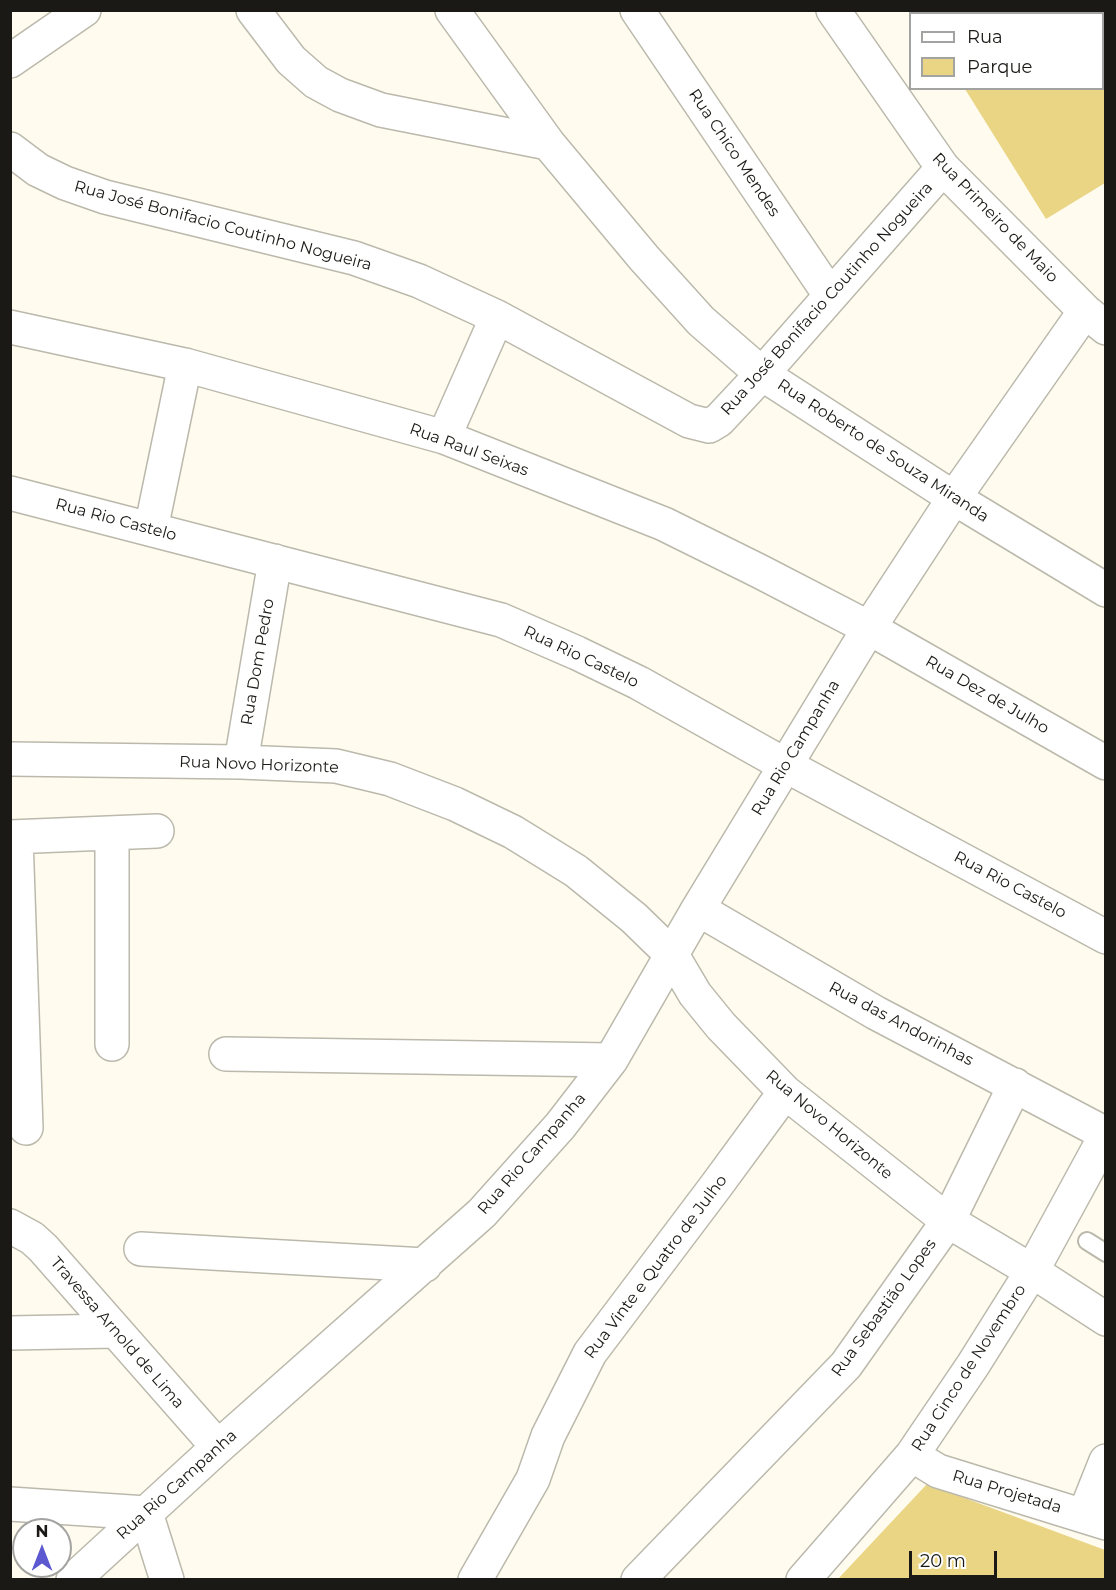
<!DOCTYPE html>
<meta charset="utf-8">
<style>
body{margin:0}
#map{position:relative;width:1116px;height:1590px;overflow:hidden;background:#fffcef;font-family:Montserrat,sans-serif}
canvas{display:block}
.frame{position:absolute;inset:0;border:12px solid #1a1915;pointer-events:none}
.legend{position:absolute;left:909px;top:12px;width:195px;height:78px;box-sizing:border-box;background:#fff;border:2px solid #a3a3a1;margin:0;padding:8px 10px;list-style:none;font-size:18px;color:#1a1915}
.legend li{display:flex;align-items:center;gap:12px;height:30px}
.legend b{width:30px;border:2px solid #a3a3a1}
.north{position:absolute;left:12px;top:1518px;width:60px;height:60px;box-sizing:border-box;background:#fff;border:2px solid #a3a3a1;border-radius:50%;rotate:0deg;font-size:16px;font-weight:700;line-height:24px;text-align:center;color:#1a1915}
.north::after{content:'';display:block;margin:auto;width:21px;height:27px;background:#5b58d0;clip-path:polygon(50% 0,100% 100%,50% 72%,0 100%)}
.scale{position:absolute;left:909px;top:1551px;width:88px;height:27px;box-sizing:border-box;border:3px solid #1a1915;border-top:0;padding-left:8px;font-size:18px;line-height:21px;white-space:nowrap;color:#1a1915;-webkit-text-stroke:4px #fff;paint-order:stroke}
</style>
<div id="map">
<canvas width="1116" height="1590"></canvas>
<div class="frame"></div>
<ul class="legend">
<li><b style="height:8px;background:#fff"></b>Rua</li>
<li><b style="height:16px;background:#e9d584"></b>Parque</li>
</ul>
<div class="north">N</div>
<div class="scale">20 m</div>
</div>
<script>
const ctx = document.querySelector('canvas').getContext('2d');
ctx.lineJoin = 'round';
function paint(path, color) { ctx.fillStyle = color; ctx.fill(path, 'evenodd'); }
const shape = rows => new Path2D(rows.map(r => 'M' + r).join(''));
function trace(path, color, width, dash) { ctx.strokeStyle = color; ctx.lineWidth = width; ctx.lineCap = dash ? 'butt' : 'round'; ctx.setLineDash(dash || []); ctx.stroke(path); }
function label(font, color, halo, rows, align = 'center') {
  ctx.font = font + ' Montserrat,sans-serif'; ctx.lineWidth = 4.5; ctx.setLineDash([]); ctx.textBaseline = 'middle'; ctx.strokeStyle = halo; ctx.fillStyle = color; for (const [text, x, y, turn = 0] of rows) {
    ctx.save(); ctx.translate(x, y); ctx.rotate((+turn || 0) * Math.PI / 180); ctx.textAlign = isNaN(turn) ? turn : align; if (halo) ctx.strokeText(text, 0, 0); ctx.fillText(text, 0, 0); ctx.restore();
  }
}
const green = shape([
 [917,11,1105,11,1105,183,1046,219,965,89,1102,88,1102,14,919,14],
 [927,1484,1105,1550,1105,1579,837,1580]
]);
const lane = shape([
 [1087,1241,1106,1253]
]);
const street = shape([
 [253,10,291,60,316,82,340,95,381,110,548,143],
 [452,10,548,143,644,258,701,321,762,374,954,498,1106,590],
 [637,10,830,295],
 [833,10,943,168,1085,311,1106,328],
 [10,61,84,10],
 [10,149,38,170,65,183,105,197,354,258,419,281,497,317,689,421,709,426,719,420,762,374,943,168],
 [10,327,185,365,444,437,664,524,759,571,869,628,1106,763],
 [444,437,497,317],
 [10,493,501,620,577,653,639,683,785,765,1106,937],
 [151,529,185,365],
 [10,759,241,762,336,766,390,779,455,804,513,832,576,871,634,918,672,955,695,994,721,1026,785,1092,948,1221,1032,1271,1106,1319],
 [241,762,275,561],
 [112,833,112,1044],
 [10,837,157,831],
 [16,837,26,1128],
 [698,909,876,1013,1106,1134],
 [226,1054,611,1060],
 [10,1226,32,1238,43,1248,218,1447],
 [141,1249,425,1265],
 [10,1333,115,1331],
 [912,1455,938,1471,1106,1523],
 [10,1504,146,1513,167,1580],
 [1084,1516,1106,1461],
 [73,1580,218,1447,482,1213,560,1126,611,1060,698,909,869,628,954,498,1085,311],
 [475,1580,533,1479,548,1436,590,1353,716,1186,785,1092],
 [638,1580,846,1365,948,1221,1015,1085],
 [803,1580,912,1455,973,1365,1032,1271,1106,1135]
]);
const streetNames = [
 ["Rua Chico Mendes",734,153,56],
 ["Rua Primeiro de Maio",995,218,46],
 ["Rua José Bonifacio Coutinho Nogueira",223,226,15],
 ["Rua José Bonifacio Coutinho Nogueira",827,299,-48],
 ["Rua Raul Seixas",469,450,20],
 ["Rua Roberto de Souza Miranda",883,451,33],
 ["Rua Rio Castelo",116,520,15],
 ["Rua Rio Castelo",581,657,25],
 ["Rua Dom Pedro",258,662,-80],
 ["Rua Dez de Julho",987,695,30],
 ["Rua Rio Campanha",796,748,-59],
 ["Rua Novo Horizonte",259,765,2],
 ["Rua Rio Castelo",1010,885,28],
 ["Rua das Andorinhas",901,1024,28],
 ["Rua Novo Horizonte",829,1125,40],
 ["Rua Rio Campanha",532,1154,-49],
 ["Rua Vinte e Quatro de Julho",656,1267,-53],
 ["Rua Sebastião Lopes",884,1308,-54],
 ["Travessa Arnold de Lima",117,1333,49],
 ["Rua Cinco de Novembro",969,1368,-57],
 ["Rua Rio Campanha",177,1485,-42],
 ["Rua Projetada",1007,1492,17]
];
paint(green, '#e9d584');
trace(lane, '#bbb9ac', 20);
trace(street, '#bbb9ac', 36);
trace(lane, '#fff', 16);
trace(street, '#fff', 33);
label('16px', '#1a1915', '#fff', streetNames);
</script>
